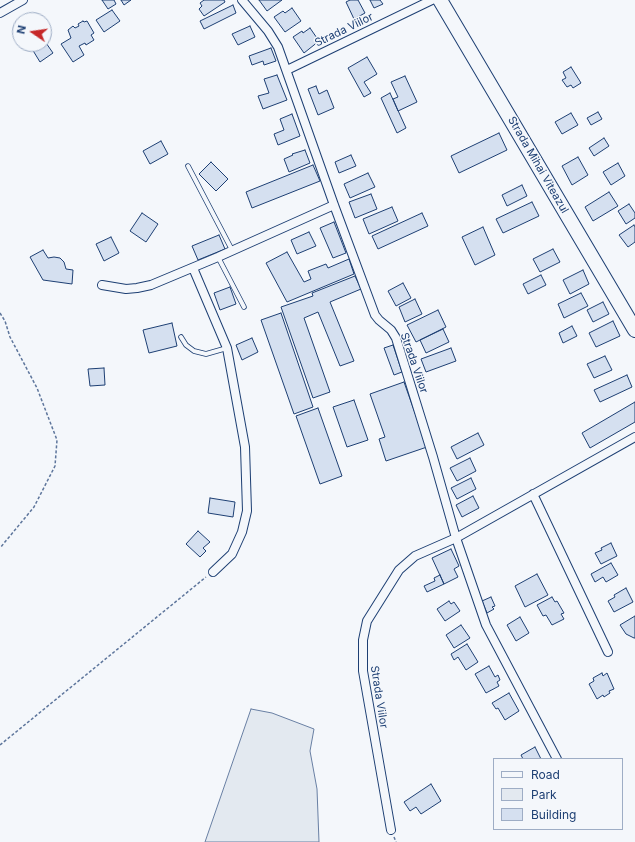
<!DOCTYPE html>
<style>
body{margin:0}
#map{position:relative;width:635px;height:842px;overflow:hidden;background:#f4f7fb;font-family:Inter,sans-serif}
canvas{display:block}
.legend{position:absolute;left:493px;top:758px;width:130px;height:72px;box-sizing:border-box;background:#f4f7fb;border:1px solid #9eadc5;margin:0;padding:5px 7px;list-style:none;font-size:12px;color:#1d3f73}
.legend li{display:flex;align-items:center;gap:8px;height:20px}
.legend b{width:20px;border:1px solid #9eadc5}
.north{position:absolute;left:12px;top:12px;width:40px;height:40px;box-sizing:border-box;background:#f4f7fb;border:1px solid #9eadc5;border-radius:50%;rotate:283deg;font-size:11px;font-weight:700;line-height:16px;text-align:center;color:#1d3f73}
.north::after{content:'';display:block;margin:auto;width:14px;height:18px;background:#c62828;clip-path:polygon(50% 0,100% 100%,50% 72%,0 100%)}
</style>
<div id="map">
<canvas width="635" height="842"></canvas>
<ul class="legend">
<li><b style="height:5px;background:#f4f7fb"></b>Road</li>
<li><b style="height:11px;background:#e3e9f0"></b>Park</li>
<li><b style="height:11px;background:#d5e0f0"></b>Building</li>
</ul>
<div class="north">N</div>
</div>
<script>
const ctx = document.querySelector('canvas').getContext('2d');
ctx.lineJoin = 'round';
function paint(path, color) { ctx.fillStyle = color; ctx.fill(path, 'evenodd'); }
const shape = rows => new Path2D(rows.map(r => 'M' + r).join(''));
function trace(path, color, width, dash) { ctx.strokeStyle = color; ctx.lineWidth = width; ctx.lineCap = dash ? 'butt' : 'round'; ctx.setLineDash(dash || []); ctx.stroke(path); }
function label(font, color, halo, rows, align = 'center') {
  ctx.font = font + ' Inter,sans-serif'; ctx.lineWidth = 3; ctx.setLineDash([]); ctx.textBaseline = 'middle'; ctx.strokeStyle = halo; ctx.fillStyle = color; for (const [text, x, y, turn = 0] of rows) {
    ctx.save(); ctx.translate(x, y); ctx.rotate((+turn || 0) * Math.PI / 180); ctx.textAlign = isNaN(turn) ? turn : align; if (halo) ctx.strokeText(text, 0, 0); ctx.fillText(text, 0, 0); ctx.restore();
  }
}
const green = shape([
 [251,709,272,713,314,729,310,751,317,789,319,842,205,842,251,709]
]);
const building = shape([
 [102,0,114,0,116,4,108,9,102,0],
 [121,0,131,0,124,5,121,0],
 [204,0,224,0,225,2,204,16,199,9,202,6,200,3,204,0],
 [259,0,282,0,267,11,259,0],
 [350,0,358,0,365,13,354,19,346,2,350,0],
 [370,0,380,0,383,4,374,8,370,0],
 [233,5,236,13,204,29,200,21,233,5],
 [292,8,301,21,285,32,274,17,283,11,285,13,292,8],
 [112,10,120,21,104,32,96,20,112,10],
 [83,21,84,22,87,21,94,33,91,35,94,40,86,45,85,43,79,46,84,55,73,62,61,44,71,38,68,30,73,26,75,28,79,26,78,24,83,21],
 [250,26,255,37,238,45,232,34,250,26],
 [310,28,319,41,304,53,293,37,302,31,303,33,310,28],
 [44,40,53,53,40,62,29,44,44,44,44,40],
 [271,48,276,61,264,65,263,61,252,65,249,56,271,48],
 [367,57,377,74,364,82,371,93,364,97,348,68,367,57],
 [571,67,581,83,573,88,571,85,567,87,562,80,566,78,563,72,571,67],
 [277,75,287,100,263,109,258,96,269,93,264,79,277,75],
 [405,76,417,102,398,111,393,99,398,97,391,82,405,76],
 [316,86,319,94,327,90,334,108,318,115,308,89,316,86],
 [390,93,406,128,397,133,381,98,390,93],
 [598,112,602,119,591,125,587,118,598,112],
 [571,113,578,125,562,134,555,122,571,113],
 [292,114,300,136,278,145,274,134,284,130,280,119,292,114],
 [499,133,507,150,459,173,451,156,499,133],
 [604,138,609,146,594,156,589,148,604,138],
 [161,141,168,154,150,164,143,151,161,141],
 [305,150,310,163,289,172,284,159,293,155,292,154,305,150],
 [351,155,356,166,339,173,335,162,351,155],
 [578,157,588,175,572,185,562,166,578,157],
 [211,162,228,179,216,191,199,174,211,162],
 [618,163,625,176,611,185,603,172,618,163],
 [313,165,320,181,252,208,246,192,313,165],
 [368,173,375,187,350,198,344,184,368,173],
 [522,185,527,196,507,206,502,195,522,185],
 [609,192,618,206,593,221,585,207,609,192],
 [371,194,377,209,355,218,349,202,371,194],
 [532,202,539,216,503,233,496,219,532,202],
 [629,204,635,213,635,218,626,224,618,211,629,204],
 [392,207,398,221,369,234,363,219,392,207],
 [142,213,158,224,146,242,130,231,142,213],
 [422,213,428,226,378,249,372,236,422,213],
 [334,222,346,253,333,258,320,228,334,222],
 [634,225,635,227,635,242,628,247,619,235,634,225],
 [483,227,495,255,475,265,462,237,483,227],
 [309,232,316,246,297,254,291,240,309,232],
 [219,235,225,249,198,260,192,246,219,235],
 [111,237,119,253,104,261,96,244,111,237],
 [553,249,560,262,540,272,533,259,553,249],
 [43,250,48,258,54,257,60,258,64,262,66,269,73,270,72,284,43,280,30,257,43,250],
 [287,252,304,282,311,279,308,271,326,264,328,268,349,259,354,274,287,302,266,263,287,252],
 [583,270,589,284,570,294,563,280,583,270],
 [541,275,546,285,528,294,523,284,541,275],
 [355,276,361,289,330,302,354,361,340,366,318,312,304,318,330,392,313,398,281,307,313,296,312,293,355,276],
 [403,283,411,298,396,306,388,291,403,283],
 [230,287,236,304,220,310,214,293,230,287],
 [581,293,588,306,564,318,558,304,581,293],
 [415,299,422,314,405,322,399,307,415,299],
 [603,302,609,314,593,322,587,310,603,302],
 [438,310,446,327,416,342,407,325,438,310],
 [281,313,313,407,294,414,261,320,281,313],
 [613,321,620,336,596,347,589,333,613,321],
 [172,323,177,346,149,353,143,330,172,323],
 [572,326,577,336,563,343,559,333,572,326],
 [443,329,449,342,426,353,420,340,443,329],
 [252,338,258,352,242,360,236,345,252,338],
 [393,345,402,372,394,375,384,348,393,345],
 [451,348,456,361,426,372,421,359,451,348],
 [605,356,612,370,594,378,587,364,605,356],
 [104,368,105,385,90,386,88,369,104,368],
 [627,375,632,387,600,402,594,390,627,375],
 [404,382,427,447,386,461,379,439,385,437,370,394,404,382],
 [354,400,368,440,347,447,333,407,354,400],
 [635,402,635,422,590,448,582,433,635,402],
 [318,408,342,476,320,484,296,416,318,408],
 [478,433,484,445,457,459,451,447,478,433],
 [470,458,476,471,457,481,450,468,470,458],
 [471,478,476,489,457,499,451,488,471,478],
 [473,496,479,508,462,517,456,505,473,496],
 [210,498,235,502,233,517,208,513,210,498],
 [198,531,210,542,203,548,206,551,200,557,186,544,198,531],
 [611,543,617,556,601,564,595,553,602,550,601,548,611,543],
 [451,549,459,566,454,569,458,577,444,584,432,558,451,549],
 [611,563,618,575,606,582,603,577,595,582,591,574,611,563],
 [537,574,548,595,525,607,515,586,537,574],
 [440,575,444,584,427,592,424,586,435,581,434,578,440,575],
 [626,588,633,602,614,612,608,601,615,597,614,595,626,588],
 [491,597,495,606,492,607,494,609,487,613,482,601,491,597],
 [552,597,555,602,557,601,564,613,561,614,564,619,552,625,546,615,543,616,537,605,552,597],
 [449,601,451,604,454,602,460,611,445,621,437,609,449,601],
 [635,616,635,638,634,638,626,634,620,625,635,616],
 [520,617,529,633,516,641,507,625,520,617],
 [461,625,470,638,454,648,446,635,461,625],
 [467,644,478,662,466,670,458,657,454,660,451,654,467,644],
 [489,666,495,677,498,675,500,680,497,682,499,686,486,693,475,674,489,666],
 [602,673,603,676,607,673,614,689,609,691,610,693,604,697,603,695,597,699,589,684,594,681,593,678,602,673],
 [509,693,519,711,505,720,498,708,496,709,492,703,509,693],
 [535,747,541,759,523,759,521,755,535,747],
 [431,784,441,801,421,814,416,807,410,811,404,802,431,784]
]);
const path = shape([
 [0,313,5,321,10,337,37,388,57,440,55,466,34,507,0,548],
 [0,745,206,577],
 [394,837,396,842]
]);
const service = shape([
 [188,166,232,250],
 [218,257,244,307],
 [181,337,186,345,194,351,206,354,227,348]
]);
const minor = shape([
 [242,0,268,31,278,47,334,205,375,315,379,320,391,330,396,338,433,457,456,538,486,625,557,759],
 [0,13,23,0],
 [287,70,432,0],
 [193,268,227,348,245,447,247,511,242,532,232,554,213,572],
 [102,285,126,289,137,288,151,285,218,257,334,205],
 [533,494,608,652],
 [391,830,363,671,363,640,367,621,399,570,415,556,456,538,635,437]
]);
const trunk = shape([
 [440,0,635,330]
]);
const streetNames = [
 ["Strada Viilor",344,30,-26],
 ["Strada Mihai Viteazul",538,165,60],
 ["Strada Viilor",414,363,71],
 ["Strada Viilor",379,697,81]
];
paint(green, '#e3e9f0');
trace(green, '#687fa3', 1);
paint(building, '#d5e0f0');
trace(building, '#1d3f73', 1);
trace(service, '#1d3f73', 5.5);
trace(minor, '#1d3f73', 10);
trace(trunk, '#1d3f73', 16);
trace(path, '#5e769c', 1.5, [3, 2]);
trace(service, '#f4f7fb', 4);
trace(minor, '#f4f7fb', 8);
trace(trunk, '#f4f7fb', 14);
label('11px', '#1d3f73', '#f4f7fb', streetNames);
</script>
